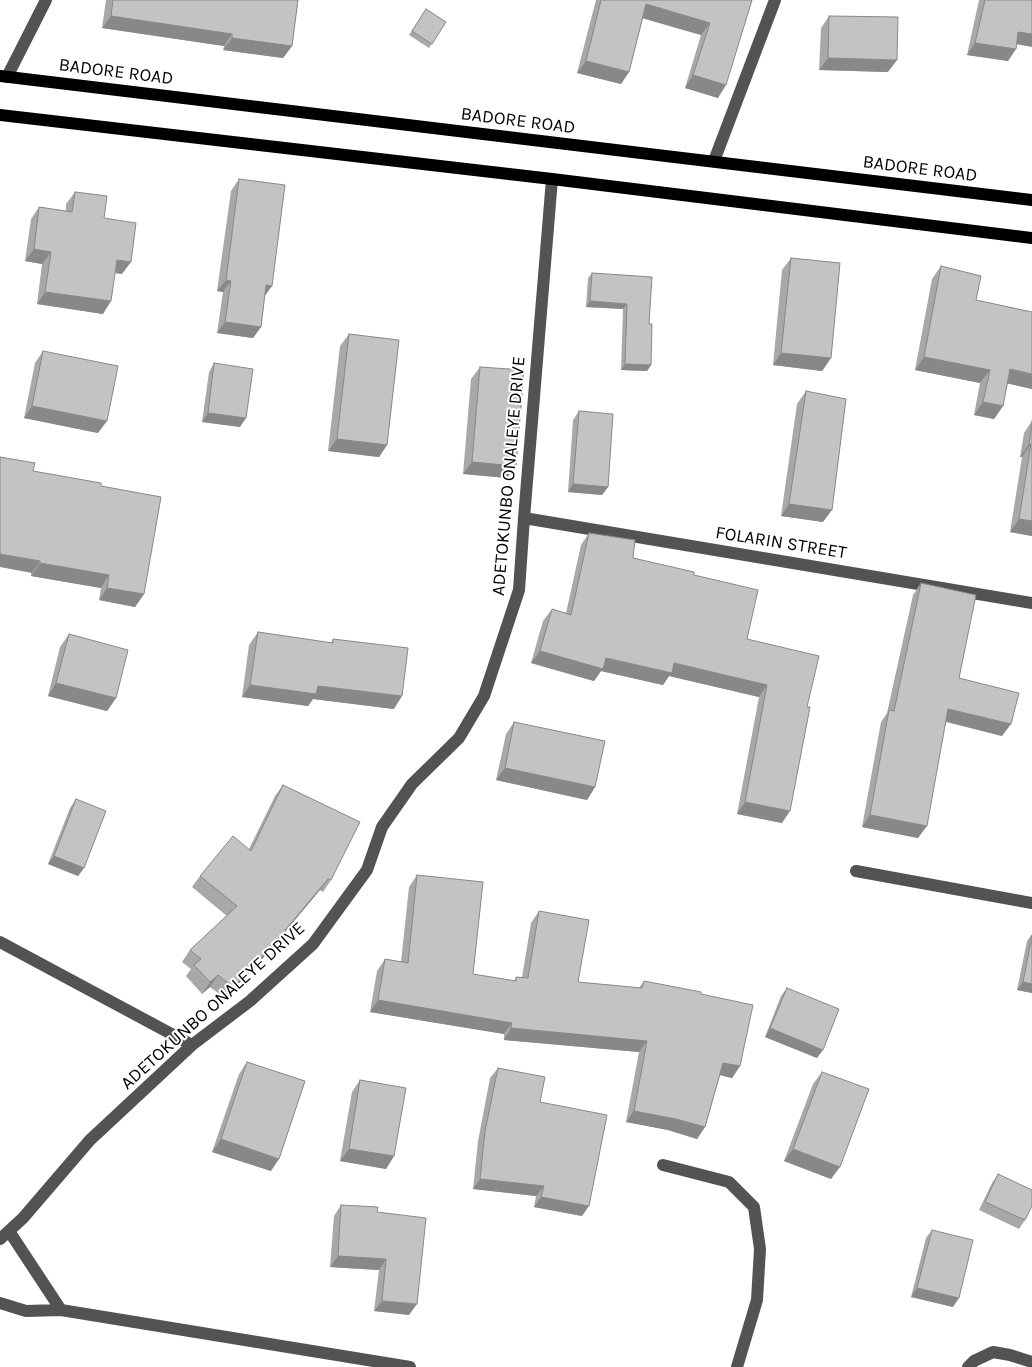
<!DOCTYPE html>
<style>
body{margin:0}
canvas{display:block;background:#fff}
</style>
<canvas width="1032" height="1367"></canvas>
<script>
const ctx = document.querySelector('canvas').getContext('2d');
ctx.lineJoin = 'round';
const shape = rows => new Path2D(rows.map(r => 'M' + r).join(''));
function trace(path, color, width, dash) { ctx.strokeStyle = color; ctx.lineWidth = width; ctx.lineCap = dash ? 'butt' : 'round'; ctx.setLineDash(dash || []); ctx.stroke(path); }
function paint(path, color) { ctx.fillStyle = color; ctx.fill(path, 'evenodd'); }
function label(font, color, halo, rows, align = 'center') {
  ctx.font = font + ' Karla,sans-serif'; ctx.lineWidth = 4; ctx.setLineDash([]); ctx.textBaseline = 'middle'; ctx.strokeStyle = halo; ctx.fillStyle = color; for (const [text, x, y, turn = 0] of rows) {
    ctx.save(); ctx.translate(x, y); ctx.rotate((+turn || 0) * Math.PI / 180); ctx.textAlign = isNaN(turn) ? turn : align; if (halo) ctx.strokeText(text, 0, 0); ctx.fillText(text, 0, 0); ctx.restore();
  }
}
const minor = shape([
 [7,77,46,0],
 [714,161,775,0],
 [524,518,1032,603],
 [856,871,1032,903],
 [0,942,192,1045],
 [663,1165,729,1182,754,1207,760,1249,757,1300,737,1367],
 [9,1231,61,1310],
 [0,1239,23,1218,90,1140,192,1045,250,1001,313,944,367,870,382,827,412,784,459,738,484,696,519,590,524,518,552,179],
 [0,1303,26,1311,61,1310,410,1367],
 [968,1367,974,1361,993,1352,1010,1355,1032,1362]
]);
const major = shape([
 [0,76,1032,200],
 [0,115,552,179,1032,238]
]);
const wall = shape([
 [106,0,298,0,292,46,283,58,223,50,224,46,102,28],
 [596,0,752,0,718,98,685,88,701,35,643,18,629,72,621,84,577,73],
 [979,0,1032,0,1017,44,1008,61,967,55],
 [426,9,446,22,429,48,409,35],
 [829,16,888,72,819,70,821,28],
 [239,179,272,286,265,295,261,327,253,338,217,333,223,292,217,291,231,191],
 [75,192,104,218,122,274,115,273,103,314,37,304,42,264,25,261,31,219,39,207,66,211,66,204],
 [791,258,831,358,822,371,773,365,782,270],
 [941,266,976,300,1032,389,1007,383,1003,406,994,419,974,415,980,383,915,370,932,279],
 [592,273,649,324,651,365,647,371,621,370,623,309,586,307,588,278],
 [349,334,387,445,379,457,328,451,340,346],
 [43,351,98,433,24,418,35,363],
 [214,363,240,427,202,422,209,372],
 [480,367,507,478,463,474,471,379],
 [806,391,823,522,781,516,797,404],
 [579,411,608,487,602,495,568,492,573,420],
 [1032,419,1032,536,1010,532,1022,457,1020,457,1024,433,1031,422],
 [33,471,101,486,144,594,135,607,99,600,101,588,31,576],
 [589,533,633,558,694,575,747,639,807,707,782,823,737,814,759,697,669,676,663,685,601,671,594,681,531,663,543,621,552,609,566,613,581,545],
 [921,583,959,678,1002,736,946,722,918,838,862,827,881,722,887,713,913,595],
 [258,632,331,643,333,639,394,709,313,699,308,706,242,697,249,645],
 [69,634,116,698,107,711,48,696,60,647],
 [514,722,595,787,587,800,496,780,506,734],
 [283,785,331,880,323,892,320,890,263,958,225,998,210,987,202,994,186,976,191,969,182,962,190,950,227,916,192,887,200,876,249,849,275,796],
 [76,799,84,868,78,876,48,864,70,808],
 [417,875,473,974,514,981,516,977,522,977,531,923,539,911,578,982,639,988,644,981,701,994,740,1066,732,1078,720,1075,705,1127,697,1139,668,1130,626,1122,639,1052,504,1040,504,1034,370,1012,377,971,385,959,401,962,409,887],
 [1032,934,1032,993,1017,990,1027,941],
 [787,988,817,1058,765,1037,781,996],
 [247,1062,271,1171,212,1152,239,1074],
 [498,1068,540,1102,582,1216,534,1207,536,1196,473,1189,478,1141,490,1078],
 [822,1072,831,1179,784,1161,813,1084],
 [360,1080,394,1156,386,1169,340,1161,352,1092],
 [998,1174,1025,1220,1019,1229,979,1210,992,1183],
 [341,1205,377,1212,409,1315,374,1311,379,1270,330,1267,334,1216],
 [932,1230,953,1307,911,1297,926,1238]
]);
const shadedWall = shape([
 [646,4,710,23,701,35,638,17],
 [111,16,232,34,224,46,102,28],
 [1018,32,1032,34,1032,47,1010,43],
 [232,38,292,46,283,58,223,50],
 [975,43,1016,49,1008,61,967,55],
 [828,58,897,60,888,72,819,70],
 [586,61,629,72,621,84,577,73],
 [693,75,726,85,718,98,685,88],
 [34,249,51,252,42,264,25,261],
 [117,260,131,262,122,274,109,272],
 [226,280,231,281,223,292,217,291],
 [266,285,272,286,264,297],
 [45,292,111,301,103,314,37,304],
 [590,301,627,304,623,309,586,307],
 [225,322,261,327,253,338,217,333],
 [781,353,831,358,822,371,773,365],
 [924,357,990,370,980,383,915,370],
 [625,364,651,365,647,371,621,370],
 [1010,369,1032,374,1032,389,1001,382],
 [983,402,1003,406,994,419,974,415],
 [32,406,107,421,98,433,24,418],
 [208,413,246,418,240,427,202,422],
 [337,439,387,445,379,457,328,451],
 [1029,444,1031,444,1022,457,1020,457],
 [472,462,516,466,507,478,463,474],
 [573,484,608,487,602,495,568,492],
 [789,504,832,510,823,522,781,516],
 [1019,519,1032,521,1032,536,1010,532],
 [0,554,40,561,32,573,0,567],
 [40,563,109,575,101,588,31,576],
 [107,588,144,594,135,607,99,600],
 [540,651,606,658,674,663,767,685,759,697,669,676,663,685,601,671,594,681,531,663],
 [56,683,116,698,107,711,48,696],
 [250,685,318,686,402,696,394,709,313,699,308,706,242,697],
 [948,709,1011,724,1002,736,940,720],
 [505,768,595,787,587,800,496,780],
 [745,802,790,811,782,823,737,814],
 [870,815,927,826,918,838,862,827],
 [54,856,84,868,78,876,48,864],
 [328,879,320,890,263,958,225,998,233,987],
 [218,975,210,987,202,994,210,982],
 [1023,982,1032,984,1032,993,1017,990],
 [378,1000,512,1023,504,1034,370,1012],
 [511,1028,647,1041,639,1052,504,1040],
 [770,1028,823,1050,817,1058,765,1037],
 [723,1063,740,1066,732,1078,715,1074],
 [634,1111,676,1119,705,1127,697,1139,668,1130,626,1122],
 [221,1139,279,1159,271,1171,212,1152],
 [349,1149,394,1156,386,1169,340,1161],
 [793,1149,840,1167,831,1179,784,1161],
 [480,1179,544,1186,536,1196,473,1189],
 [541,1197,589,1206,582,1216,534,1207],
 [338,1256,386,1259,379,1270,330,1267],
 [917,1288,959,1298,953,1307,911,1297],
 [382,1301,417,1304,409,1315,374,1311]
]);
const building = shape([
 [113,0,298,0,292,46,232,38,232,34,111,16,113,0],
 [601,0,752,0,726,85,693,75,710,23,646,4,629,72,586,61,601,0],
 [985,0,1032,0,1032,34,1018,32,1016,49,975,43,985,0],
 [426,9,446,22,432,44,412,31,426,9],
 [829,16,898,17,897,60,828,58,829,16],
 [239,179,285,185,272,286,266,285,261,327,225,322,231,281,226,280,239,179],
 [75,192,107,196,104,218,136,223,131,262,117,260,111,301,45,292,51,252,34,249,39,207,72,212,75,192],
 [791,258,840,263,831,358,781,353,791,258],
 [941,266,981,276,976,300,1032,312,1032,374,1010,369,1003,406,983,402,990,370,924,357,941,266],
 [592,273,652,277,649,324,652,324,651,365,625,364,627,304,590,301,592,273],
 [349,334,399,340,387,445,337,439,349,334],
 [43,351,118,366,107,421,32,406,43,351],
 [214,363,253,369,246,418,208,413,214,363],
 [480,367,524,370,516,466,472,462,480,367],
 [806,391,846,399,832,510,789,504,806,391],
 [579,411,613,414,608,487,573,484,579,411],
 [1032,424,1032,521,1019,519,1031,444,1029,444,1032,424],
 [0,457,35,463,33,471,101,483,101,486,161,497,144,594,107,588,109,575,40,563,40,561,0,554,0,457],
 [589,533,635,540,633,558,694,572,694,575,758,590,747,639,819,656,807,707,810,707,790,811,745,802,767,685,674,663,672,673,606,658,603,669,540,651,552,609,571,615,589,533],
 [921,583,976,595,959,678,1019,693,1011,724,948,709,927,826,870,815,889,710,894,711,921,583],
 [258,632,333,643,333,639,408,648,402,696,318,686,316,694,250,685,258,632],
 [69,634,128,650,116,698,56,683,69,634],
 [514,722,605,741,595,787,505,768,514,722],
 [283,785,360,822,331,880,328,879,271,947,233,987,218,975,210,982,194,965,201,959,190,950,237,906,200,876,233,836,251,851,283,785],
 [76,799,106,811,84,868,54,856,76,799],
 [417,875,483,882,473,974,516,981,516,977,528,978,539,911,589,920,578,982,642,988,644,981,701,992,701,994,753,1005,740,1066,723,1063,705,1127,676,1119,634,1111,647,1041,511,1028,512,1023,378,1000,385,959,408,963,417,875],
 [1032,936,1032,984,1023,982,1032,936],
 [787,988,839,1009,823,1050,770,1028,787,988],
 [247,1062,305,1081,279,1159,221,1139,247,1062],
 [498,1068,545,1077,540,1102,607,1115,589,1206,541,1197,544,1186,480,1179,485,1131,498,1068],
 [822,1072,869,1089,840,1167,793,1149,822,1072],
 [360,1080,406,1088,394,1156,349,1149,360,1080],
 [998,1174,1032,1190,1032,1206,1025,1220,985,1202,998,1174],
 [341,1205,378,1207,377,1212,426,1218,417,1304,382,1301,386,1259,338,1256,341,1205],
 [932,1230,973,1240,959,1298,917,1288,932,1230]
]);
const streetNames = [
 ["BADORE ROAD",116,72,7],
 ["BADORE ROAD",518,121,7],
 ["BADORE ROAD",920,169,7],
 ["ADETOKUNBO ONALEYE DRIVE",509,476,-85],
 ["FOLARIN STREET",781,543,9],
 ["ADETOKUNBO ONALEYE DRIVE",213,1006,-42]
];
trace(minor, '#535353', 12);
trace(major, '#000', 12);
paint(wall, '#a8a8a8');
paint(shadedWall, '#888');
paint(building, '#c3c3c3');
trace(building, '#888', 1);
label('18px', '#000', '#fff', streetNames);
</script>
